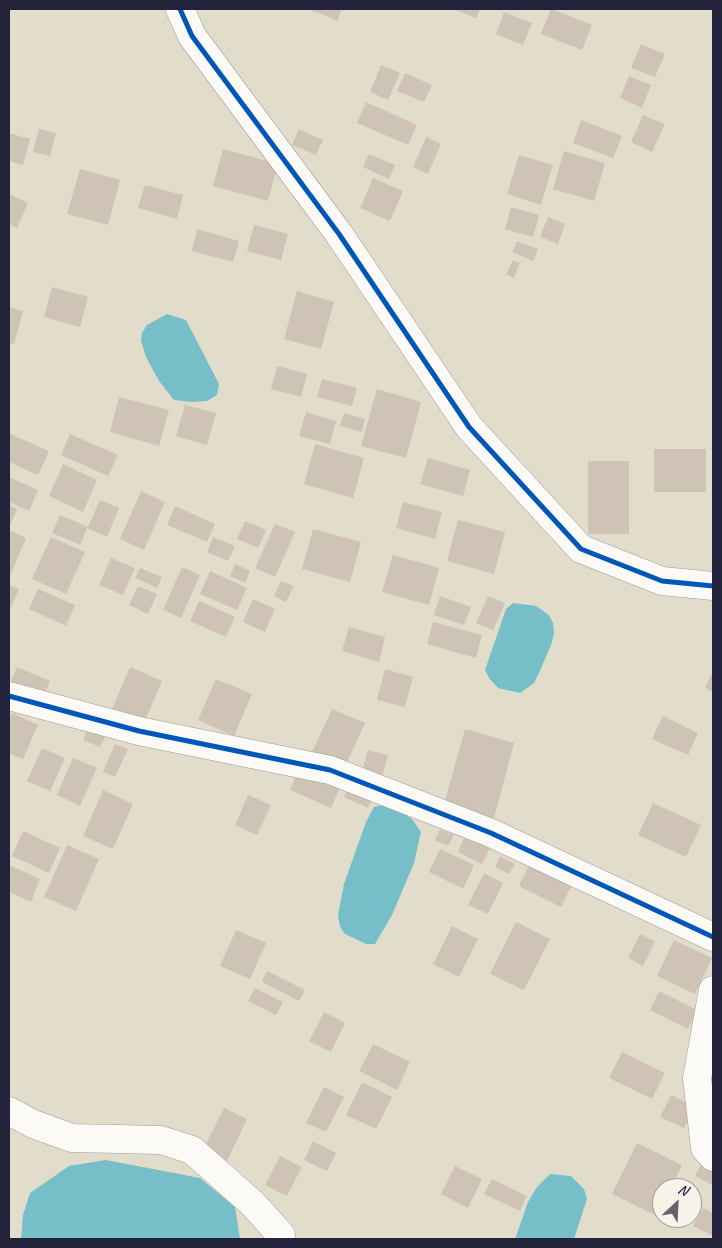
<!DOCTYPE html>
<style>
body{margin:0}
#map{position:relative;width:722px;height:1248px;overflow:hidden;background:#e2dccb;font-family:Caveat,sans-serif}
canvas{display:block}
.frame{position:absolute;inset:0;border:10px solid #22223b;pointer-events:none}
.north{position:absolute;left:652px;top:1178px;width:50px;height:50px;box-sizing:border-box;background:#f7f3e8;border:1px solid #a29fa3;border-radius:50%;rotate:25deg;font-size:14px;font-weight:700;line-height:20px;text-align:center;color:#22223b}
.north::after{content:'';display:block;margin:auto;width:18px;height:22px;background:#65636d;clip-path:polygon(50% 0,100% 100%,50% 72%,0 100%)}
</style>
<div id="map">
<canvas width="722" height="1248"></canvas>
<div class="frame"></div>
<div class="north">N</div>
</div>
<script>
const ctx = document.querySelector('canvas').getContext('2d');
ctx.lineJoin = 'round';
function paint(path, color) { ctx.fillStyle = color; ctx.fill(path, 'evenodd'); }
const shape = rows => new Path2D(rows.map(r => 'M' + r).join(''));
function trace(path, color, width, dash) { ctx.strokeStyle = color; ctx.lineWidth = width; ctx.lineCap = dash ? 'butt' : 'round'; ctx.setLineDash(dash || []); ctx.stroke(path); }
const water = shape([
 [167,314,186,320,219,384,217,395,207,401,192,402,174,400,159,381,146,357,141,341,142,333,147,325],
 [513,603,536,606,549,615,553,623,554,634,551,645,539,673,534,683,520,693,498,688,489,678,485,670,506,609],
 [383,805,397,809,412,819,421,832,414,863,392,915,375,944,366,944,345,934,340,927,338,915,344,884,366,822,374,807],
 [106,1160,200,1178,235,1207,240,1239,21,1239,23,1215,30,1193,69,1166],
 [550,1174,571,1176,584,1189,587,1199,574,1239,515,1239,528,1202,537,1187]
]);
const building = shape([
 [309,9,342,9,337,21],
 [454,9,480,9,476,18],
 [551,9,592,25,582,50,541,34],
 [504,12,532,23,523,45,496,34],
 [641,44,665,54,655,77,631,68],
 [381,65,400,73,388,100,370,92],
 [405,73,432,85,424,102,397,91],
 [629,76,651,85,642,108,620,98],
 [366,102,417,125,408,145,357,123],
 [643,115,665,124,652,152,631,142],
 [581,120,622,136,613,158,573,143],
 [39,129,56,133,50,156,33,152],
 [299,129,323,140,316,155,292,145],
 [9,133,30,139,23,165,9,161],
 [426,137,441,144,428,174,413,167],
 [223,149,278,164,268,201,213,186],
 [564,151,605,163,594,201,553,189],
 [369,154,395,165,389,179,363,167],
 [519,155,553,165,541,205,507,194],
 [80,169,120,180,108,225,67,214],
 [373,178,403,191,390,221,360,208],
 [145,185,183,195,177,219,138,208],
 [9,194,28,203,17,228,9,224],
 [511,207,539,215,533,237,505,229],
 [548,217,565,224,558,244,540,237],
 [254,225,288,234,281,260,247,251],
 [197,229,239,241,233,262,192,251],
 [517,241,538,249,533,261,512,252],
 [513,260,520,263,514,278,506,274],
 [52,287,88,297,80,327,44,317],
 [297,291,334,302,321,349,284,339],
 [9,307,23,311,14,344,9,343],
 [277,366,307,374,301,397,271,389],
 [322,379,357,388,352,406,317,397],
 [377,389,421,402,406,458,361,446],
 [119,397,169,410,159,446,110,432],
 [185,405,216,413,207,445,176,436],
 [306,412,336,421,330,444,299,436],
 [344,413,365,419,362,432,340,426],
 [10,434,49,451,38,475,9,462],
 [70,434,118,455,108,476,61,455],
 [315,444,364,458,353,498,304,484],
 [654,449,706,449,706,492,654,492],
 [428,458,470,470,463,496,420,484],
 [588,461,629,461,629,534,588,534],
 [63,464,97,480,83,512,49,496],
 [9,477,38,490,29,511,9,502],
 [141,491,165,502,144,550,120,539],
 [100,500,119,508,107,537,87,528,80,545,52,533,60,515,88,527],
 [403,502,442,512,435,539,396,528],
 [9,505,17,509,9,528],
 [175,506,215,524,207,542,167,525],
 [458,520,505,532,494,574,447,561],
 [245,521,266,530,258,548,237,539],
 [275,524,295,532,275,577,255,568],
 [313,529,361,542,350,582,302,569],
 [11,531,26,538,9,578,9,536],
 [51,537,85,552,66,594,32,579],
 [213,537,235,546,228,561,207,552],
 [393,555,439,568,429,605,382,592],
 [111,558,135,568,123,595,99,585],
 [235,564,250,571,245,583,230,576],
 [182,567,200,575,181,618,163,610],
 [140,568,162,577,157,588,135,578],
 [210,571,247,588,237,610,200,594],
 [281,581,294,586,286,602,274,596],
 [9,585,19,589,9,611],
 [138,586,157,594,148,614,129,605],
 [38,589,75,605,66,626,29,609],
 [440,596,471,607,464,625,434,615],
 [488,596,505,603,493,630,476,623],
 [253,599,275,609,265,632,243,622],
 [199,601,235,617,226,637,190,621],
 [433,622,482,635,476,658,427,644],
 [349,627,385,637,379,662,342,651],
 [17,667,50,681,42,700,9,686],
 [130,667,162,681,144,723,112,709],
 [385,669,413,677,405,707,377,700],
 [713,671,713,692,705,688],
 [216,679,252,694,234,736,198,720],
 [332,709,365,723,345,767,312,752],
 [12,713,38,725,23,759,9,753,9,721],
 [663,716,698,733,688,755,652,739],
 [90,723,108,731,100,747,83,740],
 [465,729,514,743,493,822,443,808],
 [115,744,128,749,115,777,103,772],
 [42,748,65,758,50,791,27,781],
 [368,750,388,755,380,784,360,778],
 [73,758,97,768,80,806,57,795],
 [300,767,341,785,331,808,290,790],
 [351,782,375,793,368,808,344,797],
 [103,790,133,804,113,849,83,836],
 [248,795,271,805,257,835,235,825],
 [653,803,701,825,686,857,638,835],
 [440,829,454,835,448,846,435,840],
 [23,831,60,848,49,873,12,856],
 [465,836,490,848,482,864,458,852],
 [67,845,99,859,76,911,44,897],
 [440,849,474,865,463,889,429,872],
 [500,856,515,864,509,874,495,867],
 [529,865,572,885,561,907,519,886],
 [11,866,40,879,31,902,9,892,9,872],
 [484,873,503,883,488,914,468,905],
 [516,922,550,939,524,990,490,974],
 [452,926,478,939,459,977,433,964],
 [236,930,266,943,250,979,220,966],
 [640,934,655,941,643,966,628,958],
 [674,940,712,958,695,994,657,976],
 [267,971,305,990,299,1001,262,982],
 [255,988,283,1002,276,1015,248,1001],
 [659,991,697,1010,688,1029,650,1010],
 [324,1012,345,1023,331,1052,309,1041],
 [373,1044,410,1062,397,1090,359,1071],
 [622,1052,665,1073,652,1099,609,1078],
 [362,1082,392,1097,376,1129,346,1115],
 [324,1087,344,1097,326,1132,306,1123],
 [671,1095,695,1107,684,1128,660,1117],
 [224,1108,247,1119,227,1161,203,1150],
 [313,1141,336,1153,327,1171,304,1160],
 [637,1143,682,1165,671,1188,662,1188,662,1207,657,1216,612,1194],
 [280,1156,302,1167,287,1196,265,1185],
 [702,1163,713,1168,713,1185,695,1176],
 [455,1166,482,1179,468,1208,441,1194],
 [492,1179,527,1196,520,1211,484,1194],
 [703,1208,713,1213,713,1236,693,1226]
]);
const minor = shape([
 [180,9,192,36,339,234,469,427,581,549,662,581,713,586],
 [9,696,139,731,330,770,491,833,713,937],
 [9,1111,33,1124,72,1138,161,1140,192,1150,253,1204,281,1235,281,1239]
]);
const tertiary = shape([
 [713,990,697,1078,705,1148,713,1157]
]);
const cycleway = shape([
 [180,9,192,36,339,234,469,427,581,549,662,581,713,586],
 [9,696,139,731,330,770,491,833,713,937]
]);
paint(water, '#76bec8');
paint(building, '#cfc3b6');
trace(minor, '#9f9c95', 29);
trace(tertiary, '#9f9c95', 29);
trace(minor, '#fbfaf7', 28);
trace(tertiary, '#fbfaf7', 28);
trace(cycleway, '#0057b8', 5);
</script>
